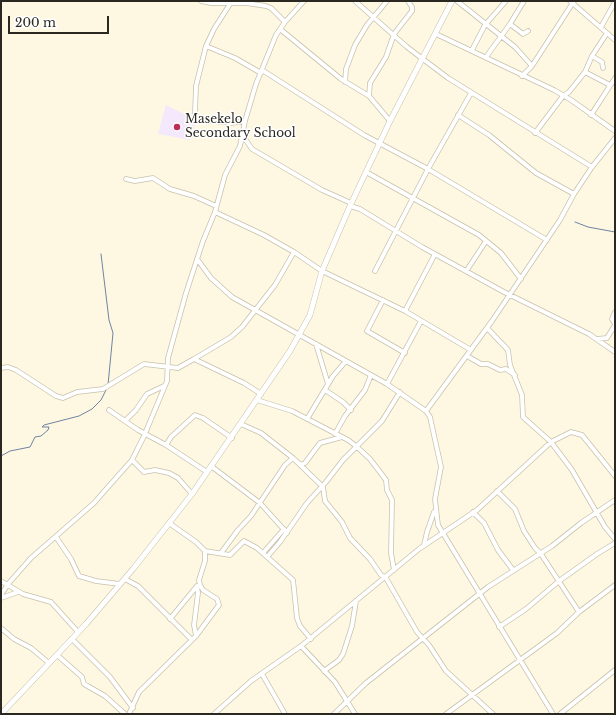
<!DOCTYPE html>
<style>
body{margin:0}
#map{position:relative;width:616px;height:715px;overflow:hidden;background:#fef8e2;font-family:"Libre Baskerville",serif}
canvas{display:block}
.frame{position:absolute;inset:0;border:2px solid #2a2820;pointer-events:none}
.scale{position:absolute;left:8px;top:16px;width:101px;height:18px;box-sizing:border-box;border:2px solid #2a2820;border-top:0;padding-left:5px;font-size:12px;line-height:14px;white-space:nowrap;color:#2a2820;-webkit-text-stroke:3px #fff;paint-order:stroke}
</style>
<div id="map">
<canvas width="616" height="715"></canvas>
<div class="frame"></div>
<div class="scale">200 m</div>
</div>
<script>
const ctx = document.querySelector('canvas').getContext('2d');
ctx.lineJoin = 'round';
function paint(path, color) { ctx.fillStyle = color; ctx.fill(path, 'evenodd'); }
const shape = rows => new Path2D(rows.map(r => 'M' + r).join(''));
function trace(path, color, width, dash) { ctx.strokeStyle = color; ctx.lineWidth = width; ctx.lineCap = dash ? 'butt' : 'round'; ctx.setLineDash(dash || []); ctx.stroke(path); }
function label(font, color, halo, rows, align = 'center') {
  ctx.font = font + ' "Libre Baskerville",serif'; ctx.lineWidth = 3; ctx.setLineDash([]); ctx.textBaseline = 'middle'; ctx.strokeStyle = halo; ctx.fillStyle = color; for (const [text, x, y, turn = 0] of rows) {
    ctx.save(); ctx.translate(x, y); ctx.rotate((+turn || 0) * Math.PI / 180); ctx.textAlign = isNaN(turn) ? turn : align; if (halo) ctx.strokeText(text, 0, 0); ctx.fillText(text, 0, 0); ctx.restore();
  }
}
const education = shape([
 [166,105,196,120,190,140,158,134]
]);
const stream = shape([
 [575,222,588,227,615,232],
 [101,254,109,320,113,333,108,385],
 [1,456,10,451,30,447,35,437,41,436,48,430,49,427,42,427,44,425,79,416,92,409,101,400,106,390]
]);
const minor = shape([
 [201,1,211,3,246,3,266,6,271,8,285,22],
 [355,1,407,47,448,78,592,167],
 [457,1,515,47,532,66],
 [570,1,615,40],
 [230,4,214,29,206,46,196,86,195,113,198,118,204,120,231,123,245,121],
 [510,24,523,34,528,31],
 [601,27,615,2],
 [280,29,341,79,369,96,390,121],
 [436,34,554,90,571,100,615,131],
 [206,46,235,58,261,73],
 [472,50,485,25,506,1],
 [592,56,602,62,603,68],
 [486,57,510,24,524,1],
 [262,70,364,135,428,169,547,240],
 [585,72,610,85],
 [522,76,532,66,574,1],
 [345,82,346,69,355,45,367,25,387,1],
 [369,96,370,83,386,57,394,34,412,11,412,7,408,1],
 [458,115,489,135,536,173,574,194],
 [591,115,615,78],
 [535,133,563,96,569,92,585,72,592,56,607,33],
 [243,136,252,149,322,190,351,203],
 [366,172,479,235,501,253,521,279],
 [126,179,135,181,153,178,170,189,194,196,216,206],
 [350,206,360,209,422,247,504,292,589,334,615,352],
 [215,212,264,235,294,252,322,271,405,311,471,350],
 [197,259,211,278,232,297,387,384,426,411,430,417,441,467,435,499,438,525,553,714],
 [467,270,486,241],
 [375,271,428,169,471,93],
 [383,300,367,331,405,353],
 [405,311,435,254],
 [615,312,612,319,615,324],
 [487,328,508,350,510,365,522,395,523,417,551,442,572,470,605,527,615,539],
 [597,339,607,338,615,325],
 [316,344,328,384],
 [467,356,481,364,488,364,500,370,506,369,515,375],
 [194,359,231,337,242,327,275,285,294,252],
 [1,368,8,367,16,370,56,396,63,398,77,392,103,389,144,364,178,368,194,359,244,383,261,394],
 [387,384,421,321],
 [325,390,343,402,351,410],
 [257,400,292,411,348,440,356,446,370,459,386,480,387,490,392,500,391,553,394,570],
 [109,410,138,430,166,445,207,472],
 [426,411,492,321,560,220,574,194,592,167,615,138],
 [307,419,333,376,346,361],
 [125,421,136,410,147,394,164,386],
 [241,424,261,433,293,458,323,487,325,501,342,522,350,538,370,559,381,575,386,578,417,632,429,645,446,671,493,714],
 [335,434,345,416,365,390,371,375],
 [166,445,171,437,195,415,203,418,232,438],
 [132,460,144,472,155,470,169,473,178,478,192,494],
 [300,465,305,463,320,443,342,437],
 [211,466,260,503,287,533],
 [497,491,515,509,524,531,535,548,541,554,579,612],
 [473,512,484,523,498,550,513,570],
 [56,537,71,559,79,576,96,581,120,584],
 [424,545,427,532,434,512],
 [205,551,230,555,244,541,257,548,293,580,297,618,300,626,311,639],
 [221,553,238,530,251,516,285,465,293,458],
 [263,553,284,529],
 [267,557,280,542,307,503,326,482,343,460,382,421,400,392],
 [125,579,138,586,192,640],
 [1,581,23,594,51,602,78,632],
 [1,595,8,584,31,558,94,503,108,487,132,460,144,436,167,381,168,358,186,293,203,241,215,212,225,175,240,146,245,121,256,84,276,35,285,22,304,1],
 [1,598,18,592],
 [170,619,197,586],
 [499,627,526,609,559,581,597,554,615,543],
 [1,628,14,639,31,648,49,663],
 [196,636,194,625,198,593,197,586],
 [72,639,110,677,133,708],
 [301,646,335,682,355,714],
 [57,655,82,677,84,684,105,696,125,714],
 [324,671,339,660,343,654,352,626,356,601],
 [262,674,285,714],
 [129,714,139,692,196,636,219,605,217,599,203,590,200,585,199,580,205,561,205,551,196,542,169,523],
 [214,714,251,681,301,646,419,549,477,510,551,442,571,432,582,435,615,476],
 [334,714,366,683,488,587,552,546,581,523,615,500],
 [446,714,557,633,579,612,615,585],
 [560,714,615,670]
]);
const tertiary = shape([
 [1,714,86,624,133,569,192,494,290,351,310,315,322,271,350,206,390,121,452,1]
]);
const markers = [
 [177,127,4,"#bc2d58"]
];
const poiNames = [
 ["Masekelo",185,120],
 ["Secondary School",185,134]
];
paint(education, '#f4e8fd');
trace(stream, '#6f83a3', 1);
trace(minor, '#c7c1ac', 5.5);
trace(tertiary, '#c7c1ac', 6);
trace(minor, '#fff', 4);
trace(tertiary, '#fff', 5);
for (const [x, y, r, color] of markers) { const dot = new Path2D(); dot.arc(x, y, r, 0, 2 * Math.PI); ctx.fillStyle = color; ctx.fill(dot); trace(dot, '#fff', 1.5); }
label('12px', '#2a2820', '#fff', poiNames, 'left');
</script>
